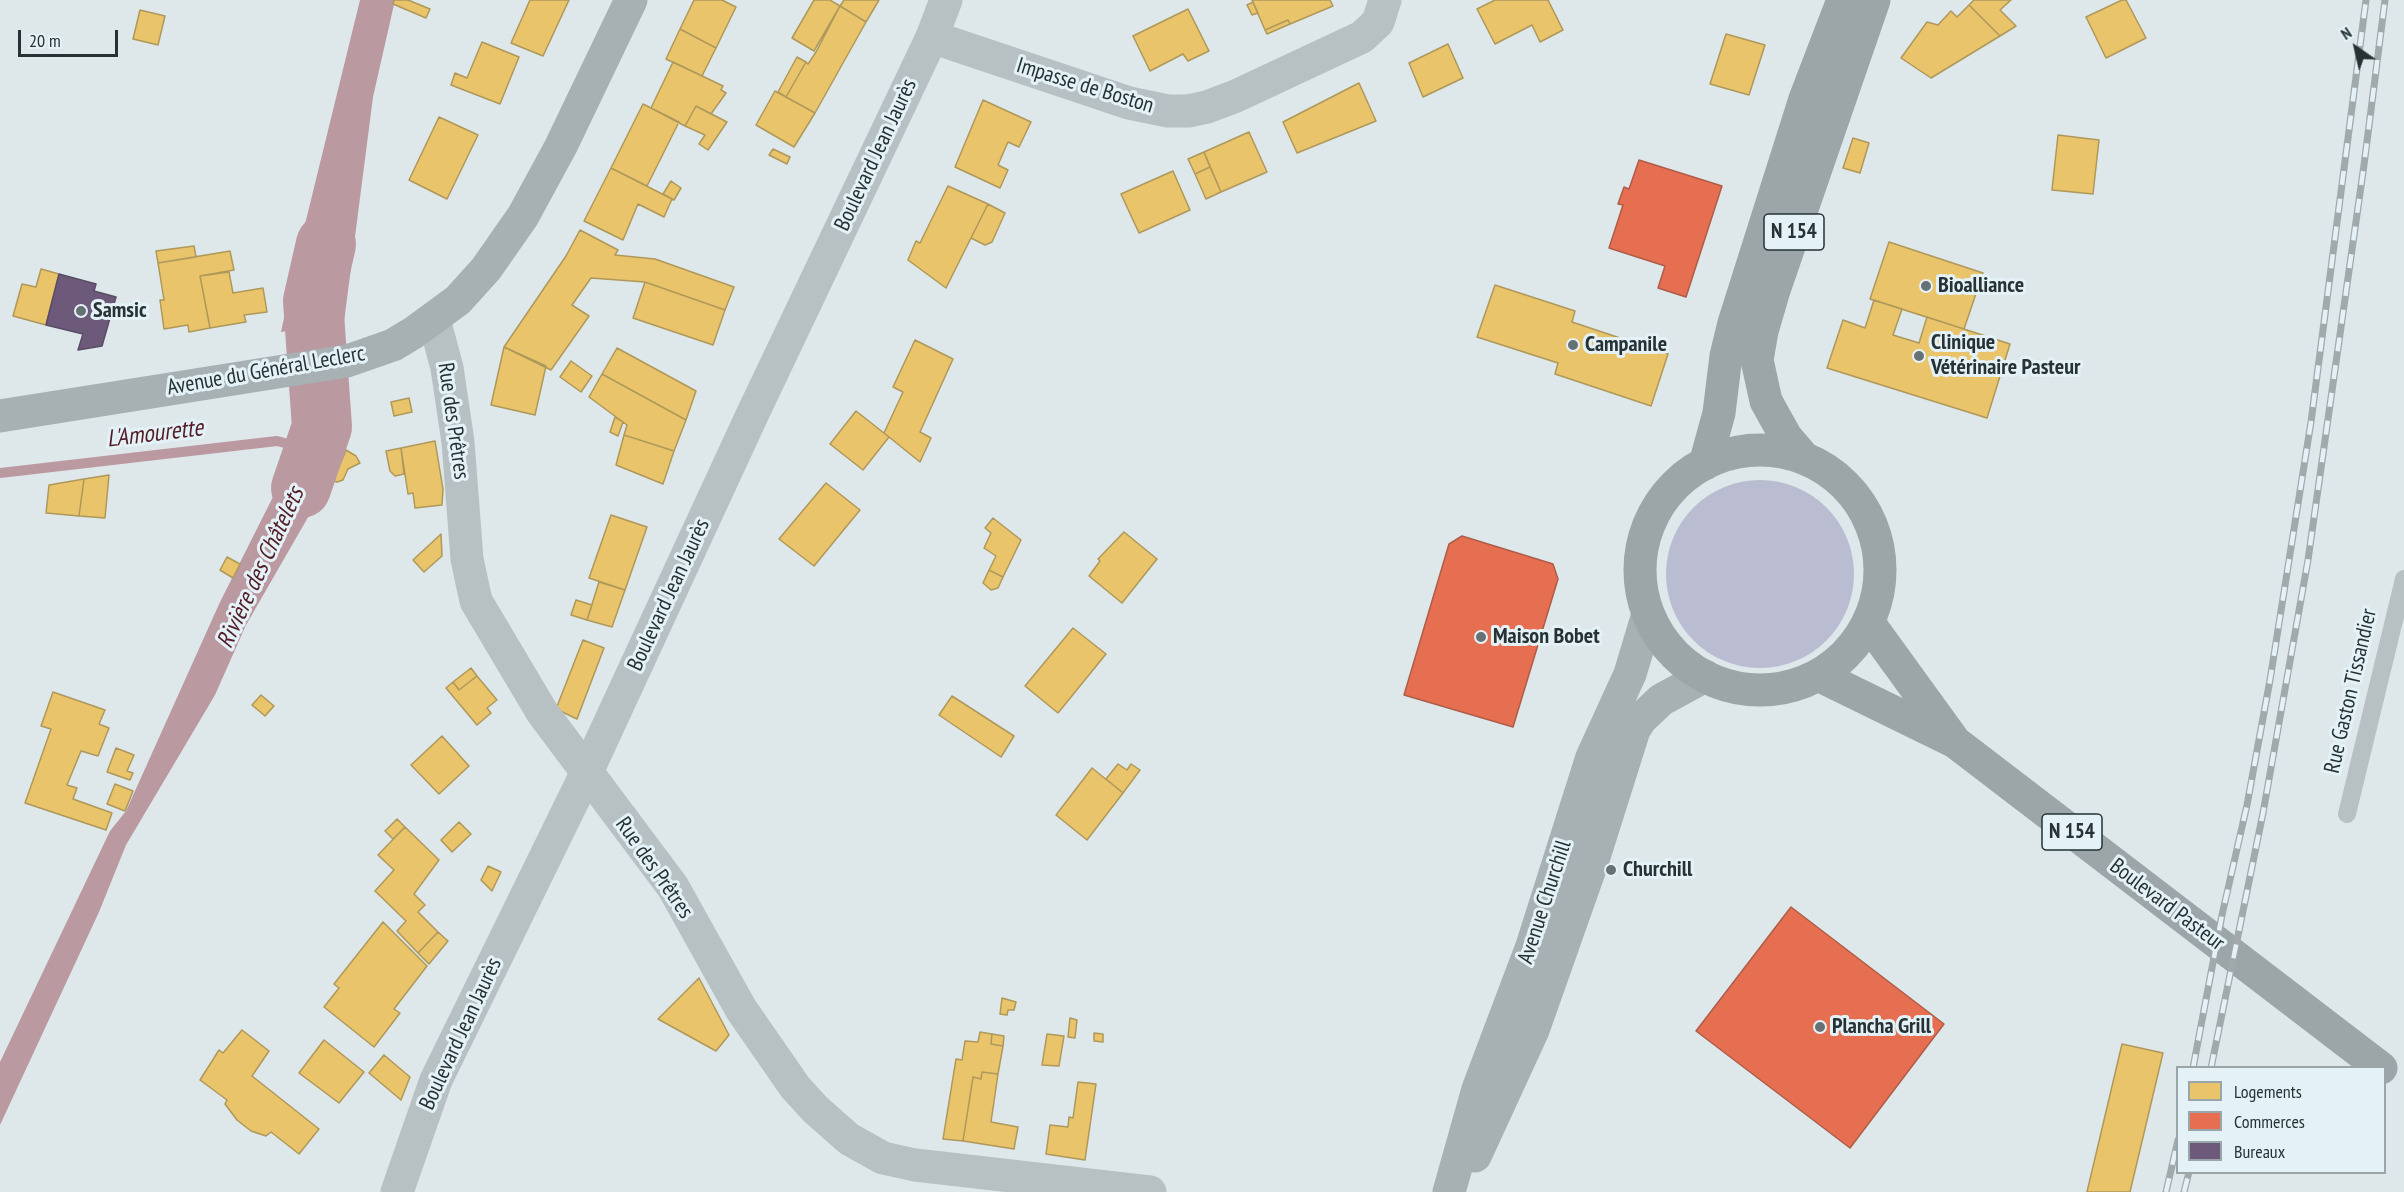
<!DOCTYPE html>
<meta charset="utf-8">
<style>
body{margin:0}
#map{position:relative;width:2404px;height:1192px;overflow:hidden;background:#dee7ea;font-family:"PT Sans Narrow",sans-serif}
canvas{display:block}
.legend{position:absolute;left:2176px;top:1066px;width:210px;height:108px;box-sizing:border-box;background:#e4f2f8;border:2px solid #98a5a9;margin:0;padding:8px 10px;list-style:none;font-size:18px;color:#263233}
.legend li{display:flex;align-items:center;gap:12px;height:30px}
.legend b{width:30px;border:2px solid #98a5a9}
.north{position:absolute;left:2326px;top:18px;width:60px;height:60px;-webkit-text-stroke:4px #e4f2f8;paint-order:stroke;rotate:326deg;font-size:16px;font-weight:700;line-height:24px;text-align:center;color:#263233}
.north::after{content:'';display:block;margin:auto;width:21px;height:27px;background:#263233;clip-path:polygon(50% 0,100% 100%,50% 72%,0 100%)}
.scale{position:absolute;left:18px;top:30px;width:100px;height:27px;box-sizing:border-box;border:3px solid #263233;border-top:0;padding-left:8px;font-size:18px;line-height:21px;white-space:nowrap;color:#263233;-webkit-text-stroke:4px #e4f2f8;paint-order:stroke}
</style>
<div id="map">
<canvas width="2404" height="1192"></canvas>
<ul class="legend">
<li><b style="height:16px;background:#e9c46a"></b>Logements</li>
<li><b style="height:16px;background:#e76f51"></b>Commerces</li>
<li><b style="height:16px;background:#6d597a"></b>Bureaux</li>
</ul>
<div class="north">N</div>
<div class="scale">20 m</div>
</div>
<script>
const ctx = document.querySelector('canvas').getContext('2d');
ctx.lineJoin = 'round';
function paint(path, color) { ctx.fillStyle = color; ctx.fill(path, 'evenodd'); }
const shape = rows => new Path2D(rows.map(r => 'M' + r).join(''));
function trace(path, color, width, dash) { ctx.strokeStyle = color; ctx.lineWidth = width; ctx.lineCap = dash ? 'butt' : 'round'; ctx.setLineDash(dash || []); ctx.stroke(path); }
function label(font, color, halo, rows, align = 'center') {
  ctx.font = font + ' "PT Sans Narrow",sans-serif'; ctx.lineWidth = 6; ctx.setLineDash([]); ctx.textBaseline = 'middle'; ctx.strokeStyle = halo; ctx.fillStyle = color; for (const [text, x, y, turn = 0] of rows) {
    ctx.save(); ctx.translate(x, y); ctx.rotate((+turn || 0) * Math.PI / 180); ctx.textAlign = isNaN(turn) ? turn : align; if (halo) ctx.strokeText(text, 0, 0); ctx.fillText(text, 0, 0); ctx.restore();
  }
}
const green = shape([
 '1666 574a94 94 0 1 1 188 0a94 94 0 1 1-188 0Z'
]);
const water = shape([
 [360,0,395,0,373,97,344,322,281,332,296,261],
 [347,406,343,451,330,479,246,625,215,695,126,845,99,912,0,1125,0,1062,110,831,126,811,220,602,275,493,288,458,289,440,294,436,292,416]
]);
const homes = shape([
 [394,0,408,0,430,9,426,18,393,4,394,0],
 [530,0,569,0,543,56,511,43,530,0],
 [694,0,722,0,736,7,716,48,680,29,694,0],
 [814,0,830,0,840,6,814,51,792,38,814,0],
 [844,0,879,0,866,22,840,6,844,0],
 [1252,0,1330,0,1333,6,1290,24,1288,20,1265,30,1252,0],
 [1495,0,1548,0,1563,30,1540,42,1532,25,1495,44,1477,9,1495,0],
 [1974,0,2011,0,2000,10,2016,26,2000,36,1969,5,1974,0],
 [2122,0,2126,0,2146,38,2106,58,2086,17,2122,0],
 [1253,2,1258,13,1252,15,1247,5,1253,2],
 [1969,5,2000,36,1931,78,1901,58,1927,22,1938,25,1951,11,1957,17,1969,5],
 [840,6,866,22,815,113,786,97,806,62,808,64,816,52,840,6],
 [1188,9,1209,51,1188,61,1183,54,1150,71,1133,36,1188,9],
 [140,10,165,16,158,45,133,39,140,10],
 [1288,20,1290,24,1267,34,1265,30,1288,20],
 [680,29,716,48,702,76,666,59,680,29],
 [1726,34,1765,45,1749,95,1710,84,1726,34],
 [482,42,519,57,500,104,451,85,455,73,467,78,482,42],
 [1448,44,1463,78,1423,97,1409,63,1448,44],
 [797,57,806,62,786,97,778,92,797,57],
 [673,62,723,86,721,90,726,93,711,114,696,106,685,126,651,108,673,62],
 [1359,83,1376,121,1297,153,1283,122,1359,83],
 [775,91,815,113,794,147,756,125,775,91],
 [983,100,1031,122,1019,147,1008,142,998,165,1008,170,1000,188,955,167,983,100],
 [643,104,679,122,647,186,611,168,643,104],
 [696,106,727,122,708,150,699,144,705,135,685,126,696,106],
 [439,117,478,135,447,199,409,180,439,117],
 [1249,132,1267,172,1221,192,1204,152,1249,132],
 [2058,135,2099,140,2093,194,2052,190,2058,135],
 [1853,138,1869,143,1860,173,1843,168,1853,138],
 [773,149,790,157,787,164,769,155,773,149],
 [1204,152,1210,167,1195,174,1188,159,1204,152],
 [1210,167,1221,192,1206,199,1195,174,1210,167],
 [611,168,672,199,664,217,638,204,623,240,584,221,611,168],
 [1173,171,1190,210,1139,233,1121,194,1173,171],
 [671,181,681,188,674,200,663,194,671,181],
 [948,186,988,204,946,288,908,260,916,241,920,243,948,186],
 [988,204,1005,213,992,242,985,245,971,238,988,204],
 [580,230,618,250,615,255,655,259,734,287,725,310,645,282,591,278,572,305,589,316,551,370,504,347,566,256,580,230],
 [1889,242,1983,273,1964,329,1870,299,1889,242],
 [194,246,196,257,158,263,156,251,194,246],
 [230,251,234,270,200,276,210,328,189,332,188,325,164,329,160,300,164,300,158,263,230,251],
 [41,269,59,274,46,325,13,316,22,284,36,287,41,269],
 [229,272,233,293,263,288,267,312,244,315,246,322,210,328,200,276,229,272],
 [645,282,725,310,713,345,633,318,645,282],
 [1495,285,1575,311,1572,322,1668,354,1651,406,1555,374,1558,363,1477,337,1495,285],
 [1874,300,1902,309,1893,335,1919,343,1927,317,2010,344,1987,418,1827,368,1843,320,1865,328,1874,300],
 [915,340,953,359,920,432,931,438,920,462,884,433,903,392,893,387,915,340],
 [504,347,546,366,535,415,491,405,504,347],
 [617,348,696,391,686,420,602,374,617,348],
 [571,361,592,376,581,392,560,377,571,361],
 [602,374,686,420,674,451,624,435,627,425,589,397,602,374],
 [409,398,412,412,394,416,391,402,409,398],
 [856,411,889,437,863,470,830,444,856,411],
 [615,417,623,422,618,436,610,432,615,417],
 [624,435,674,451,663,484,616,465,624,435],
 [435,441,443,489,442,505,415,508,413,493,408,494,401,448,435,441],
 [401,448,404,474,395,476,390,471,386,451,401,448],
 [346,450,356,456,360,463,348,469,343,480,337,482,333,481,346,450],
 [109,475,105,518,79,516,84,479,109,475],
 [84,479,79,516,46,513,49,485,84,479],
 [826,483,860,510,814,566,779,539,826,483],
 [611,515,647,527,625,590,589,578,611,515],
 [993,518,1021,540,1003,577,989,570,996,556,984,548,991,533,985,528,993,518],
 [1124,532,1157,559,1122,603,1089,576,1100,561,1098,559,1124,532],
 [441,534,442,556,424,572,413,560,441,534],
 [227,557,240,564,233,578,220,570,227,557],
 [989,570,1003,577,998,588,991,590,983,583,989,570],
 [599,582,625,590,612,627,587,620,599,582],
 [576,600,592,605,587,620,571,615,576,600],
 [1073,628,1106,654,1058,713,1025,686,1073,628],
 [583,640,604,648,577,719,556,709,583,640],
 [471,668,477,676,459,690,453,682,471,668],
 [477,676,497,700,487,708,491,713,477,725,446,688,453,682,459,690,477,676],
 [53,692,105,710,99,724,109,728,98,756,81,751,67,785,77,788,73,799,112,813,106,830,25,803,51,729,41,726,53,692],
 [261,695,274,706,265,716,252,705,261,695],
 [952,696,1014,736,1001,757,939,715,952,696],
 [442,736,469,766,439,794,411,765,442,736],
 [116,748,134,755,127,771,133,773,130,780,107,772,116,748],
 [1118,764,1127,770,1131,764,1140,770,1123,793,1106,779,1118,764],
 [1092,768,1123,793,1087,840,1056,815,1092,768],
 [115,784,133,791,125,811,107,804,115,784],
 [397,819,405,827,393,839,385,831,397,819],
 [459,822,471,834,452,852,441,840,459,822],
 [405,827,439,860,414,894,425,905,418,912,438,932,418,953,397,931,406,921,375,891,394,870,378,855,405,827],
 [488,866,501,872,492,891,481,880,488,866],
 [383,922,427,966,394,1009,400,1013,374,1047,324,1007,339,988,334,984,383,922],
 [438,932,448,941,429,964,418,953,438,932],
 [699,978,729,1035,716,1051,658,1019,699,978],
 [1002,998,1016,1002,1014,1010,1008,1010,1007,1015,1000,1014,1002,998],
 [1070,1018,1077,1020,1075,1038,1068,1037,1070,1018],
 [242,1030,269,1051,252,1076,319,1129,299,1154,271,1132,266,1136,251,1131,237,1120,225,1104,227,1100,200,1080,219,1050,223,1053,242,1030],
 [980,1032,992,1034,991,1044,1003,1046,998,1074,982,1072,981,1079,973,1077,963,1141,943,1139,956,1059,962,1060,965,1041,978,1042,980,1032],
 [1094,1033,1103,1034,1103,1042,1094,1041,1094,1033],
 [992,1034,1004,1036,1003,1046,991,1044,992,1034],
 [1047,1034,1064,1036,1059,1066,1042,1065,1047,1034],
 [324,1040,364,1072,339,1103,299,1073,324,1040],
 [2122,1044,2163,1053,2130,1192,2087,1192,2122,1044],
 [384,1055,410,1077,401,1100,369,1073,384,1055],
 [982,1072,998,1074,991,1122,1018,1127,1014,1149,963,1141,973,1077,981,1079,982,1072],
 [1078,1082,1096,1084,1085,1160,1046,1154,1050,1125,1068,1127,1069,1117,1073,1118,1078,1082]
]);
const shops = shape([
 [1639,160,1722,186,1686,297,1658,288,1665,266,1609,248,1623,205,1618,204,1624,187,1629,189,1639,160],
 [1462,536,1553,564,1558,579,1513,727,1404,695,1449,544,1462,536],
 [1791,907,1944,1024,1850,1148,1696,1031,1791,907]
]);
const offices = shape([
 [59,274,96,284,94,291,116,297,102,346,78,350,83,334,46,325,59,274]
]);
const stream = shape([
 [0,473,277,441,300,447]
]);
const river = shape([
 [301,488,322,427,313,301,326,244]
]);
const service = shape([
 [2347,814,2404,579]
]);
const minor = shape([
 [932,37,1129,103,1168,111,1188,111,1207,107,1236,96,1362,37,1378,22,1385,0]
]);
const tertiary = shape([
 [434,319,447,368,458,442,467,559,476,601,542,712,673,887,741,1009,795,1087,815,1109,849,1139,883,1158,915,1165,1150,1192],
 [397,1192,436,1080,586,774,753,413,932,37,946,0]
]);
const secondary = shape([
 [0,416,347,361,393,345,413,333,458,300,486,269,523,216,561,146,631,0],
 [1475,1156,1533,1030,1592,863,1634,730,1641,719,1661,700,1705,676],
 [1449,1192,1478,1089,1532,946,1592,757,1630,674,1648,614]
]);
const primary = shape([
 '1640 570a120 120 0 1 1 240 0a120 120 0 1 1-240 0Z',
 [1804,458,1786,437,1766,401,1757,360,1762,331,1774,290,1874,0],
 [1705,464,1719,413,1726,356,1734,323,1805,99,1843,0],
 [1868,622,1952,738],
 [1818,675,1955,742,2381,1068]
]);
const rail = shape([
 [2193,1068,2222,915,2247,805,2270,680,2311,422,2366,0],
 [2211,1068,2263,813,2308,560,2364,165,2385,0],
 [2166,1192,2178,1140],
 [2184,1192,2189,1172]
]);
const markers = [
 [1926,286,6,"#667173"],
 [81,311,6,"#667173"],
 [1573,345,6,"#667173"],
 [1919,356,6,"#667173"],
 [1481,637,6,"#667173"],
 [1611,870,6,"#667173"],
 [1820,1027,6,"#667173"]
];
const shields = [
 [1794,232,60],
 [2072,832,60]
];
const shieldNames = [
 ["N 154",1794,232],
 ["N 154",2072,832]
];
const streetNames = [
 ["Impasse de Boston",1085,86,17],
 ["Boulevard Jean Jaurès",876,155,-65],
 ["Avenue du Général Leclerc",266,371,-10],
 ["Rue des Prêtres",453,421,82],
 ["Boulevard Jean Jaurès",669,595,-65],
 ["Rue Gaston Tissandier",2351,691,-77],
 ["Rue des Prêtres",654,868,55],
 ["Avenue Churchill",1545,902,-72],
 ["Boulevard Pasteur",2167,905,37],
 ["Boulevard Jean Jaurès",461,1034,-65]
];
const poiNames = [
 ["Bioalliance",1938,286],
 ["Samsic",93,311],
 ["Clinique",1931,343],
 ["Vétérinaire Pasteur",1931,368],
 ["Campanile",1585,345],
 ["Maison Bobet",1493,637],
 ["Churchill",1623,870],
 ["Plancha Grill",1832,1027]
];
const waterNames = [
 ["L'Amourette",155,434,-7],
 ["Rivière des Châtelets",261,568,-65]
];
paint(green, '#babcd2');
paint(water, '#bb99a0');
paint(homes, '#e9c46a');
trace(homes, '#ae985a', 1.5);
paint(shops, '#e76f51');
trace(shops, '#ad5d48', 1.5);
paint(offices, '#6d597a');
trace(offices, '#584d65', 1.5);
trace(stream, '#bb99a0', 10);
trace(river, '#bb99a0', 60);
trace(service, '#b7c0c3', 18);
trace(minor, '#b7c0c3', 33);
trace(tertiary, '#b7c0c3', 33);
trace(secondary, '#a7b1b4', 33);
trace(primary, '#9ca6a8', 33);
trace(rail, '#a1a9ab', 7);
trace(rail, '#e4f2f8', 4.5, [14]);
for (const [x, y, r, color] of markers) { const dot = new Path2D(); dot.arc(x, y, r, 0, 2 * Math.PI); ctx.fillStyle = color; ctx.fill(dot); trace(dot, '#e4f2f8', 2); }
for (const [x, y, w] of shields) { const box = new Path2D(); box.roundRect(x - w / 2, y - 18, w, 36, 4.5); ctx.fillStyle = '#e4f2f8'; ctx.fill(box); trace(box, '#263233', 1.5); }
label('bold 21px', '#263233', null, shieldNames);
label('22px', '#263233', '#e4f2f8', streetNames);
label('bold 22px', '#263233', '#e4f2f8', poiNames, 'left');
label('italic 24px', '#531d25', '#e4f2f8', waterNames);
</script>
